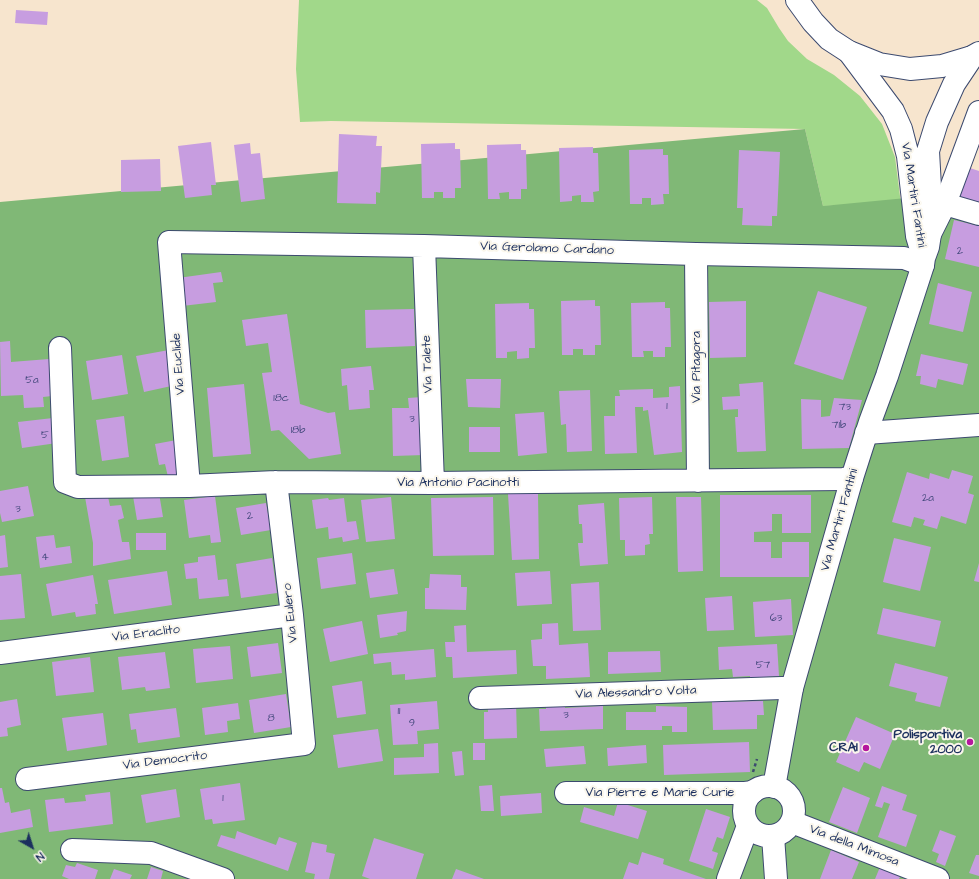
<!DOCTYPE html>
<style>
body{margin:0}
#map{position:relative;width:979px;height:879px;overflow:hidden;background:#f7e5ce;font-family:"Architects Daughter",sans-serif}
canvas{display:block}
.north{position:absolute;left:12px;top:827px;width:40px;height:40px;-webkit-text-stroke:3px #fbf7ec;paint-order:stroke;rotate:141deg;font-size:11px;font-weight:700;line-height:16px;text-align:center;color:#1b2f5e}
.north::after{content:'';display:block;margin:auto;width:14px;height:18px;background:#1b2f5e;clip-path:polygon(50% 0,100% 100%,50% 72%,0 100%)}
</style>
<div id="map">
<canvas width="979" height="879"></canvas>
<div class="north">N</div>
</div>
<script>
const ctx = document.querySelector('canvas').getContext('2d');
ctx.lineJoin = 'round';
function paint(path, color) { ctx.fillStyle = color; ctx.fill(path, 'evenodd'); }
const shape = rows => new Path2D(rows.map(r => 'M' + r).join(''));
function trace(path, color, width, dash) { ctx.strokeStyle = color; ctx.lineWidth = width; ctx.lineCap = dash ? 'butt' : 'round'; ctx.setLineDash(dash || []); ctx.stroke(path); }
function label(font, color, halo, rows, align = 'center') {
  ctx.font = font + ' "Architects Daughter",sans-serif'; ctx.lineWidth = 4; ctx.setLineDash([]); ctx.textBaseline = 'middle'; ctx.strokeStyle = halo; ctx.fillStyle = color; for (const [text, x, y, turn = 0] of rows) {
    ctx.save(); ctx.translate(x, y); ctx.rotate((+turn || 0) * Math.PI / 180); ctx.textAlign = isNaN(turn) ? turn : align; if (halo) ctx.strokeText(text, 0, 0); ctx.fillText(text, 0, 0); ctx.restore();
  }
}
const green = shape([
 [299,0,757,0,767,8,779,28,788,41,807,59,834,75,860,96,882,124,895,157,901,204,823,206,805,129,331,121,300,122,296,69]
]);
const forest = shape([
 [805,129,823,206,979,191,979,879,0,879,0,202]
]);
const building = shape([
 [16,10,48,12,47,25,15,23],
 [339,134,377,136,376,146,382,146,380,193,376,192,376,204,337,203],
 [211,142,216,185,211,185,212,195,185,198,178,146],
 [250,143,251,154,260,153,265,199,241,202,234,145],
 [455,143,455,149,460,149,461,188,455,188,455,198,443,198,443,192,434,192,434,198,422,198,421,144],
 [521,144,521,150,526,150,527,189,521,189,521,199,509,199,509,192,499,193,500,199,488,199,487,145],
 [593,147,593,153,598,153,599,191,593,192,594,202,581,202,581,195,572,196,572,201,560,202,559,148],
 [663,149,663,155,668,155,669,194,663,194,664,204,651,205,651,198,642,198,642,204,630,204,629,150],
 [739,150,780,152,777,216,772,216,772,226,742,225,743,208,737,208],
 [160,159,161,191,121,192,121,160],
 [970,168,979,171,979,203,960,197],
 [954,220,979,226,979,267,945,259],
 [221,272,223,282,213,283,216,302,182,306,178,278],
 [938,283,972,292,963,332,929,324],
 [818,291,867,307,843,380,794,364],
 [595,300,595,306,600,306,601,345,595,345,595,355,583,355,583,349,573,349,573,355,562,355,561,301],
 [746,301,746,357,710,358,709,302],
 [665,302,665,308,670,308,671,347,665,347,665,357,653,357,653,351,643,351,644,357,632,357,631,303],
 [529,303,529,309,534,309,535,348,529,348,529,358,517,359,517,351,507,352,507,358,496,358,495,304],
 [414,309,415,346,366,348,365,310],
 [287,314,300,404,328,413,335,412,341,454,309,459,279,430,271,431,262,373,272,372,268,343,246,346,242,320],
 [10,341,11,362,49,359,52,396,43,397,44,407,24,408,23,395,1,396,0,342],
 [169,350,176,385,144,392,136,356],
 [921,354,968,364,963,385,938,379,936,388,920,384,921,376,916,376],
 [122,355,128,394,92,400,86,361],
 [371,366,374,390,369,390,370,408,349,410,347,385,342,386,341,369],
 [466,379,501,379,500,408,468,407],
 [763,382,766,451,737,452,735,417,738,417,738,409,723,410,722,397,740,396,739,384],
 [244,384,251,454,213,457,207,388],
 [680,386,682,452,654,455,648,410,643,411,643,407,635,407,637,453,605,454,604,416,615,416,615,396,620,396,619,390,653,389,653,398,669,397,669,387],
 [590,390,592,451,567,452,566,424,561,425,559,391],
 [422,397,424,455,393,456,392,408,409,408,408,398],
 [834,398,862,400,849,448,802,449,801,399,821,400,821,417,830,416],
 [544,412,547,453,518,456,515,414],
 [124,416,129,457,102,461,96,420],
 [53,418,57,443,22,448,18,422],
 [469,427,500,427,500,452,469,452],
 [182,439,189,472,168,477,165,464,159,465,155,444],
 [952,470,973,476,968,493,974,495,966,524,941,516,937,529,923,525,925,520,914,517,911,527,892,522,907,472,929,479,930,473,949,479],
 [28,486,34,516,2,522,0,513,0,491],
 [107,492,110,506,121,505,124,518,118,520,122,542,129,542,131,559,93,566,93,543,85,497],
 [159,493,163,517,137,520,133,496],
 [508,494,538,494,539,559,512,560],
 [720,495,811,495,811,533,782,533,782,514,772,514,772,531,754,532,754,542,771,542,771,558,782,558,782,542,809,542,809,577,720,577],
 [215,496,221,542,211,543,210,535,189,538,184,500],
 [391,497,395,539,366,542,361,500],
 [493,497,494,555,433,556,431,498],
 [652,497,653,534,649,534,650,544,645,545,645,555,625,556,625,540,620,540,619,498],
 [676,497,701,497,703,571,678,572],
 [328,498,329,500,344,498,347,522,356,521,359,539,343,542,342,537,329,539,328,527,316,529,312,500],
 [266,503,271,530,241,535,236,508],
 [604,503,608,564,580,566,578,543,583,543,582,524,579,524,578,505],
 [136,533,166,533,166,550,136,550],
 [5,535,8,567,0,568,0,536],
 [54,535,56,548,70,546,72,563,40,568,36,537],
 [894,538,931,547,920,591,883,582],
 [352,553,356,584,321,589,317,558],
 [215,555,218,580,227,579,229,596,199,599,197,578,186,579,184,564,198,562,198,557],
 [272,558,277,593,241,598,236,564],
 [979,563,979,582,974,581],
 [394,569,398,594,370,598,366,573],
 [167,571,172,605,114,614,108,580],
 [550,571,552,604,517,606,515,573],
 [21,574,25,618,0,620,0,576],
 [430,574,461,575,461,587,467,587,466,610,425,609,425,588,429,588],
 [93,575,98,604,95,604,96,614,76,617,75,612,52,616,46,584],
 [599,582,601,630,573,631,571,584],
 [732,596,734,630,707,631,705,598],
 [791,599,793,635,755,637,753,602],
 [883,608,941,621,935,647,877,634],
 [407,611,406,631,397,633,398,635,380,638,377,615],
 [362,621,368,654,330,662,323,629],
 [558,623,559,645,588,643,590,677,546,679,546,666,533,666,531,640,542,639,542,624],
 [466,625,467,652,516,650,517,674,453,678,452,657,446,657,445,642,455,642,454,626],
 [278,643,282,673,251,677,247,647],
 [777,644,779,676,750,678,750,676,733,677,732,669,719,670,718,647],
 [230,646,233,679,196,683,193,649],
 [434,649,436,677,405,680,405,674,392,675,391,662,374,664,373,654],
 [660,651,661,672,608,674,608,652],
 [165,652,170,688,146,691,145,687,122,690,118,657],
 [90,657,94,692,56,696,52,662],
 [895,663,948,677,940,707,915,701,917,693,889,686],
 [362,681,366,714,337,718,332,686],
 [286,694,291,727,254,733,249,700],
 [17,699,21,725,7,728,8,736,0,737,0,702],
 [437,701,439,729,417,731,418,744,393,745,390,705],
 [763,701,764,715,757,715,757,729,713,730,712,702],
 [516,702,517,738,484,739,484,712,488,712,488,703],
 [546,702,564,702,565,708,603,706,603,729,540,731,539,709,546,709],
 [238,703,240,719,227,721,228,732,205,735,202,708],
 [656,706,687,707,687,732,672,732,672,726,662,726,662,730,626,730,626,712,656,712],
 [176,708,180,737,138,743,136,729,131,730,129,714],
 [103,713,107,745,67,751,62,718],
 [856,717,895,734,880,769,864,762,859,772,836,762],
 [378,729,383,761,338,768,333,735],
 [749,742,750,772,664,775,663,745],
 [438,743,439,773,394,775,394,758,424,757,424,744],
 [473,743,485,743,485,760,473,760],
 [646,745,647,763,608,766,607,748],
 [584,746,586,764,546,767,544,749],
 [462,751,464,775,455,776,452,752],
 [240,783,245,820,213,824,212,819,205,820,200,789],
 [492,785,494,811,481,811,479,786],
 [882,786,907,795,902,810,917,815,906,847,878,837,890,804,884,802,882,808,875,806],
 [843,787,870,798,857,833,829,822],
 [0,788,2,788,5,803,9,802,11,813,30,809,33,827,0,833],
 [176,789,180,817,146,823,141,795],
 [110,792,113,824,49,832,45,800,64,798,65,803,86,801,85,795],
 [541,793,542,813,501,816,500,796],
 [618,802,647,811,638,839,580,822,584,807,614,816],
 [706,809,730,817,723,839,717,837,712,851,718,853,713,869,689,861],
 [940,830,956,836,945,866,936,862,939,854,932,851],
 [237,831,276,845,279,837,297,843,288,871,217,846,221,835,235,839],
 [374,838,424,854,416,879,370,879,362,876],
 [312,842,327,845,326,852,335,854,329,879,314,879,315,874,305,872],
 [831,850,859,862,852,879,820,879],
 [642,852,664,859,663,864,706,879,623,879,629,862,638,865],
 [976,855,979,855,979,876,969,873],
 [77,863,98,870,95,879,69,879,62,876,66,865,75,867],
 [151,867,163,871,161,879,147,879],
 [880,867,901,875,899,879,875,879],
 [114,869,132,875,130,879,110,879],
 [456,869,484,879,452,879]
]);
const path = shape([
 [753,772,757,759]
]);
const street = shape([
 [945,204,979,214],
 [930,234,945,204,979,112],
 [424,246,433,483],
 [696,254,698,481],
 [60,348,65,482,78,487,189,486,276,482,433,483,843,479,852,478],
 [866,433,979,425],
 [189,486,169,242,424,246,696,254,904,258,923,265],
 [0,653,292,615],
 [480,698,782,688,792,688],
 [27,779,304,744,292,615,276,482],
 [566,793,745,793,753,792],
 [792,822,938,879],
 [773,836,776,879],
 [72,850,151,853,223,879]
]);
const secondary = shape([
 [849,52,893,111,901,129,908,156,917,236,920,246],
 '744 811a25 25 0 1 1 50 0a25 25 0 1 1-50 0Z',
 [774,787,792,688,852,478,870,422,887,376,923,265,924,258,928,247,930,234,931,205,928,151,937,122,954,84,972,57],
 [728,879,748,826]
]);
const primary = shape([
 [797,0,813,22,829,39,849,52,879,64,910,69,942,66,972,57,979,53]
]);
const markers = [
 [970,742,4,"#b5179e"],
 [866,748,4,"#b5179e"]
];
const numberNames = [
 ["2",960,252],
 ["5a",32,381],
 ["18c",281,399],
 ["1",667,407],
 ["73",845,408],
 ["3",412,420],
 ["71b",839,426],
 ["18b",298,431],
 ["5",45,436],
 ["2a",928,499],
 ["3",18,510],
 ["2",250,517],
 ["4",45,558],
 ["63",776,619],
 ["57",763,666],
 ["11",399,712],
 ["3",566,716],
 ["8",271,719],
 ["9",412,724],
 ["1",223,799]
];
const streetNames = [
 ["Via Martiri Fantini",913,195,81],
 ["Via Gerolamo Cardano",547,249,2],
 ["Via Euclide",179,364,-94],
 ["Via Talete",428,364,-92],
 ["Via Pitagora",697,367,-90],
 ["Via Antonio Pacinotti",458,483],
 ["Via Martiri Fantini",840,520,-74],
 ["Via Eulero",291,613,-96],
 ["Via Eraclito",146,634,-7],
 ["Via Alessandro Volta",636,693,-2],
 ["Via Democrito",165,761,-7],
 ["Via Pierre e Marie Curie",660,793],
 ["Via della Mimosa",854,846,21]
];
const poiNames = [
 ["Polisportiva",962,735],
 ["2000",962,750],
 ["CRAI",858,748]
];
paint(green, '#a1d88a');
paint(forest, '#80b876');
paint(building, '#c79de0');
trace(street, '#3c4a6f', 24);
trace(secondary, '#3c4a6f', 24);
trace(primary, '#3c4a6f', 24);
trace(path, '#3c4a6f', 2.5, [3, 3]);
trace(street, '#fff', 22);
trace(secondary, '#fff', 22);
trace(primary, '#fff', 22);
for (const [x, y, r, color] of markers) { const dot = new Path2D(); dot.arc(x, y, r, 0, 2 * Math.PI); ctx.fillStyle = color; ctx.fill(dot); trace(dot, '#fbf7ec', 1.5); }
label('11px', '#464a7e', null, numberNames);
label('13px', '#1b2f5e', '#fbf7ec', streetNames);
label('bold 13px', '#1b2f5e', '#fbf7ec', poiNames, 'right');
</script>
